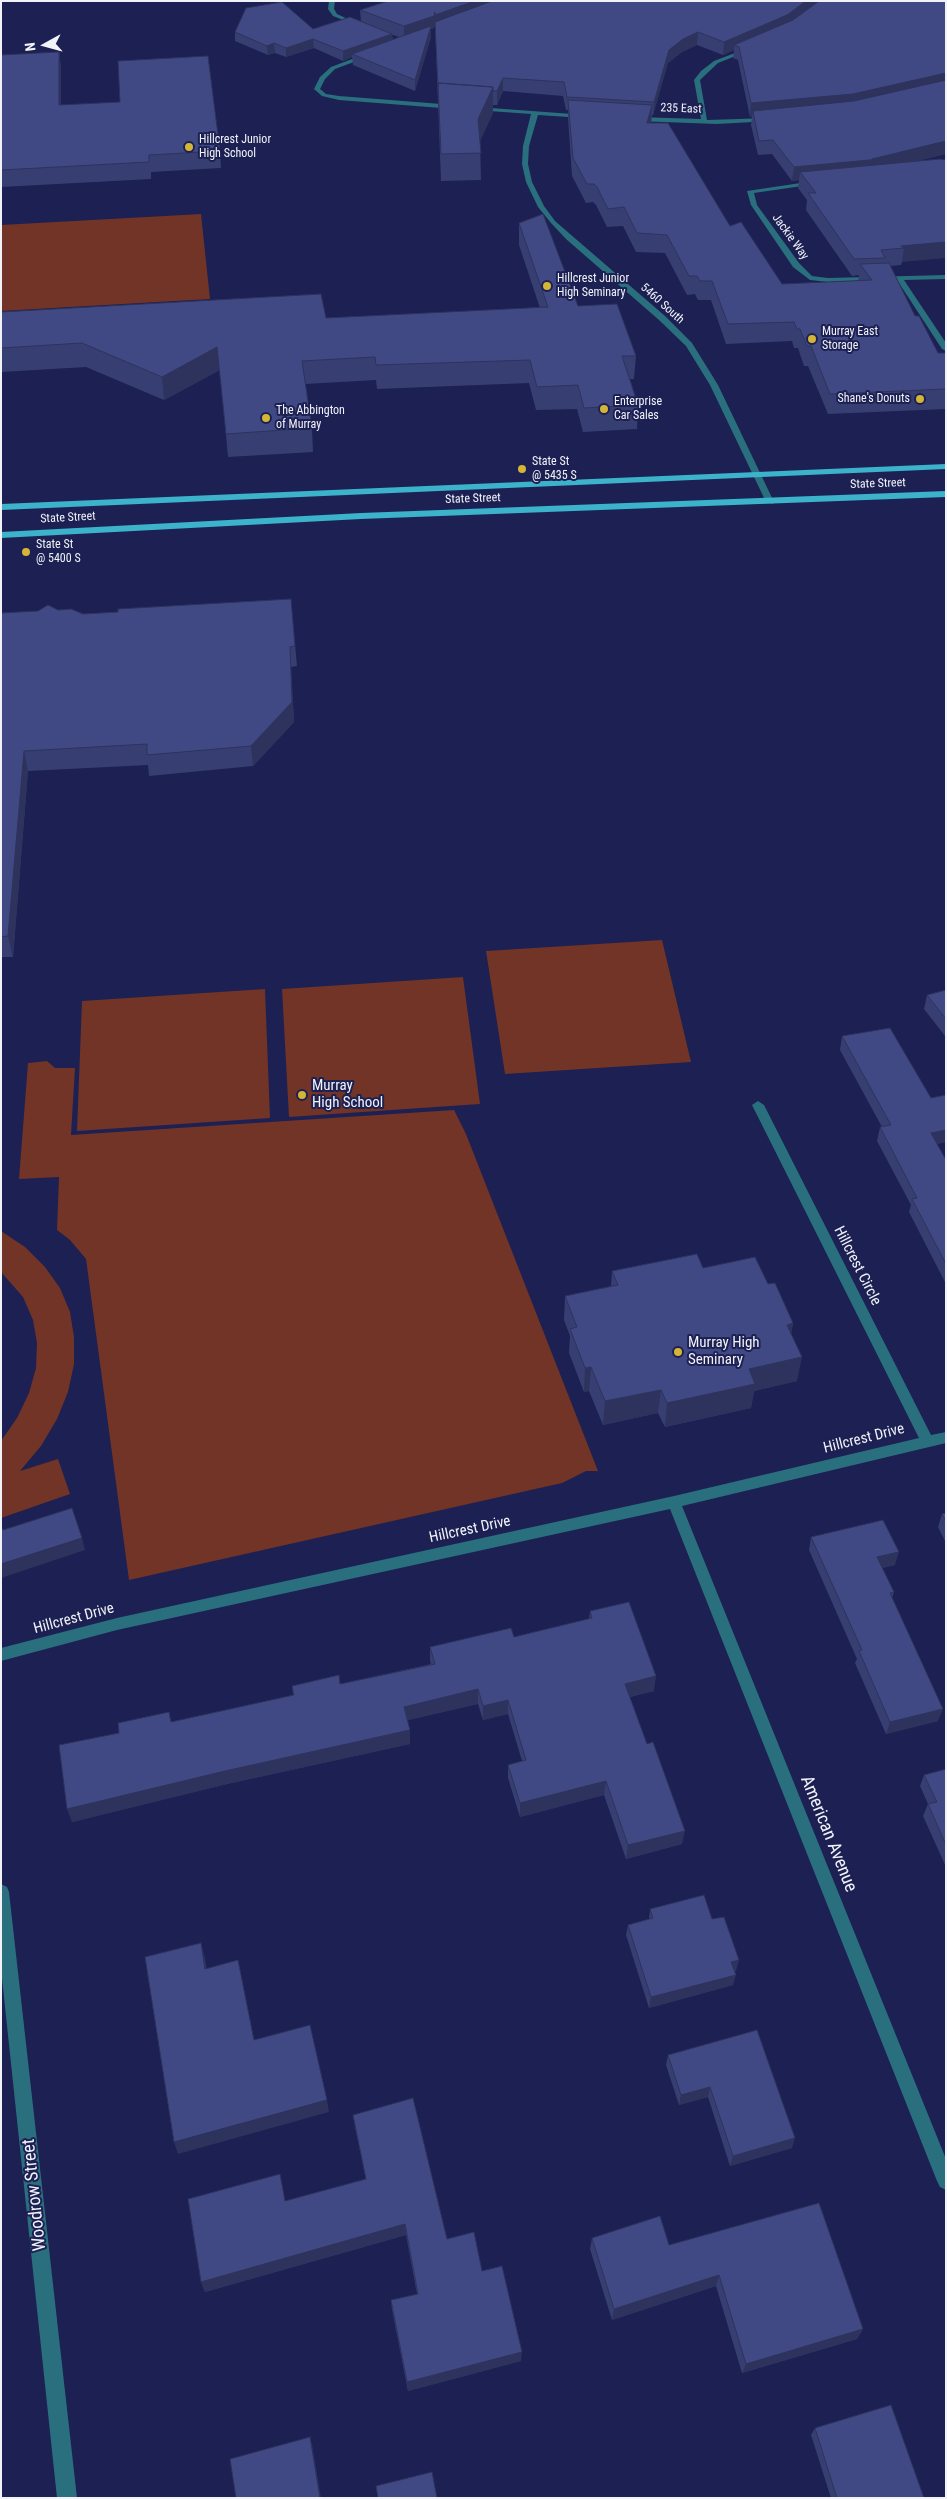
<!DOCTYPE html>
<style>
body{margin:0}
#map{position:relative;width:947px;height:2499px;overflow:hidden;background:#1c2052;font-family:"Roboto Condensed",sans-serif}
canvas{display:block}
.frame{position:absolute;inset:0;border:2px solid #f1f3f9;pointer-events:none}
.north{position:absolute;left:20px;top:20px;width:50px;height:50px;-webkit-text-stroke:4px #1c2052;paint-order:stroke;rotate:263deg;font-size:14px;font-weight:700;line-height:20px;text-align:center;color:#f1f3f9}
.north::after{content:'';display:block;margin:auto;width:18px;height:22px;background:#f1f3f9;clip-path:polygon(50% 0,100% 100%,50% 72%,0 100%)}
</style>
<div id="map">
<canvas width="947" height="2499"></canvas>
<div class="frame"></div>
<div class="north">N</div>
</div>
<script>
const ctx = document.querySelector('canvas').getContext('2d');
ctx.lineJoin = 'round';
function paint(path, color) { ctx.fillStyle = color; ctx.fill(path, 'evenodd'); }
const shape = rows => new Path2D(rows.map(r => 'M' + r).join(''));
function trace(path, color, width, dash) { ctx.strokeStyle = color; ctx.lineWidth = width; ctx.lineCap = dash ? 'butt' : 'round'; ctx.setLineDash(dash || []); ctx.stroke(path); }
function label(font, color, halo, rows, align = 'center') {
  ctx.font = font + ' "Roboto Condensed",sans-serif'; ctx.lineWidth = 4; ctx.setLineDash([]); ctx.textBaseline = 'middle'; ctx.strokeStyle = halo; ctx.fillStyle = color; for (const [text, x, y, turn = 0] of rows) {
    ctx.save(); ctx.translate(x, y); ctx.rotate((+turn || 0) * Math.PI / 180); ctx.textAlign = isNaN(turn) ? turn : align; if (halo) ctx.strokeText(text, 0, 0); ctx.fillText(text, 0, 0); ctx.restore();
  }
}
const green = shape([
 [201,214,210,299,1,311,1,225],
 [662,940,691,1062,505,1074,486,951],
 [463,977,480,1104,289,1117,282,989],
 [265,989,270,1118,77,1131,82,1001],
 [47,1061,55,1068,75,1068,71,1135,454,1110,466,1134,598,1471,586,1471,562,1483,129,1580,86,1259,70,1240,57,1230,59,1177,19,1179,28,1063],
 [1,1231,25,1247,45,1267,60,1288,70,1312,74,1337,74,1364,68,1392,57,1419,41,1446,20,1471,58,1459,70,1494,1,1518,1,1441,17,1418,29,1393,36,1368,37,1343,33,1320,23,1297,1,1272]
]);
const minor = shape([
 [329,1,335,1,334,9,337,14,361,25,361,27,333,16,328,9,329,1],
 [748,48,753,49,718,63,700,80,707,120,769,118,771,121,717,124,636,121,633,119,636,117,701,119,694,80,701,71,714,61,748,48],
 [368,53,370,56,335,69,325,79,320,89,326,94,339,96,454,105,457,107,454,109,339,100,322,96,314,89,320,77,331,67,368,53],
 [477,107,586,115,584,118,538,115,529,146,528,164,532,182,544,206,555,221,665,316,692,343,718,385,774,502,773,504,766,502,710,385,686,346,659,320,566,239,551,223,538,207,526,182,522,164,523,146,531,114,475,110,477,107],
 [814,181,816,182,816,184,754,193,757,205,799,263,812,276,828,278,946,275,946,279,904,280,946,343,946,351,942,349,897,280,828,282,810,280,793,267,751,205,747,191,814,181],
 [758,1101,764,1105,931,1435,946,1432,946,1443,682,1506,946,2159,946,2190,940,2187,937,2181,670,1509,117,1630,1,1661,1,1648,117,1618,674,1496,919,1438,752,1105,758,1101],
 [1,1884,7,1887,9,1892,77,2498,57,2498,1,1969,1,1884]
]);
const primary = shape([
 [946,464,946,469,1,510,1,504,946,464],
 [946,491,946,497,361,519,1,538,1,532,361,513,946,491]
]);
const wall = shape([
 [946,1,946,154,916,161,940,159,901,265,890,266,915,316,938,353,946,353,946,409,828,414,808,366,804,366,798,348,794,348,792,341,726,344,711,300,698,300,695,294,687,295,665,253,636,252,623,226,607,227,596,205,593,202,586,203,572,176,568,118,568,110,566,110,563,96,503,91,497,105,493,105,493,113,480,141,481,180,441,181,435,24,434,28,431,29,431,37,415,91,353,65,352,57,343,61,314,48,286,57,275,53,268,55,235,41,235,32,313,29,361,22,360,10],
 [392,35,393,35,399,37,393,40],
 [697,45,723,55,734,50,733,58,738,60,750,117,752,117,751,125,758,155,772,154,792,181,799,180,798,188,807,200,806,210,852,276,859,275,858,281,782,284,730,226,651,123,652,115,653,115,668,63,682,52],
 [59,52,61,68,61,105,220,151,221,168,151,172,151,179,1,187,1,55],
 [519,223,578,306,636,356,634,379,630,379,638,405,637,429,583,432,577,409,536,410,529,383,377,389,376,380,305,384,312,428,313,452,228,457,220,370,164,400,86,367,1,372,1,312,326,318,540,308,519,245],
 [291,599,297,666,291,667,294,722,253,766,149,776,148,765,28,771,13,957,1,957,1,613,58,610,83,614,118,612],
 [946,990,946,1036,945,1036,924,1009,927,995],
 [842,1036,931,1098,946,1095,946,1142,937,1144,946,1160,946,1284,909,1212,911,1205,877,1141,880,1127,882,1127,840,1050],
 [703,1268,768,1284,793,1323,791,1334,797,1381,754,1391,751,1408,665,1427,658,1413,603,1425,589,1391,584,1392,569,1353,570,1336,564,1320,565,1296,611,1286,612,1271],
 [946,1513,946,1543,938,1527,942,1514],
 [811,1537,895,1565,882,1568,894,1592,892,1598,938,1721,886,1734,855,1663,857,1659,809,1550],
 [590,1611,654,1691,630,1697,682,1844,626,1859,604,1795,520,1817,508,1778,508,1765,522,1761,508,1714,483,1720,478,1704,407,1720,410,1744,227,1784,72,1822,119,1733,171,1722,293,1695,292,1686,340,1684,431,1664,430,1661,430,1647,514,1637,589,1619],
 [946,1769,946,1867,923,1816,928,1804,920,1786,924,1775],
 [650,1909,712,1919,736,1971,734,1971,733,1985,649,2008,626,1935,628,1925,649,1919],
 [668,2055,792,2148,730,2166,708,2097,679,2105,666,2065],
 [353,2115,447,2239,482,2271,521,2361,408,2391,392,2310,391,2300,417,2294,406,2235,205,2292,201,2282,280,2174,285,2201,366,2179,355,2127],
 [592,2238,669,2245,863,2329,857,2339,742,2373,716,2286,612,2320,590,2249],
 [815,2428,924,2498,831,2498,811,2435]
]);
const shadedWall = shape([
 [475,1,511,1,435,28,435,15],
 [806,1,822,1,786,27,739,48,739,47,734,45,734,50,723,55,724,42],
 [435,12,435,24,434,28,431,29,431,37,415,91,415,80,404,39,404,26],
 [698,32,697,45,682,52,668,63,653,115,654,102,669,50,683,39],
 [392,34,393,43,352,54,352,57,343,61,343,51],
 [313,39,314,48,286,57,286,48],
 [274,43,275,53,268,55,267,46],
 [59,52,61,68,61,122,59,105],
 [946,73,946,86,852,107,753,111,752,117,750,117,751,103],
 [503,78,503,91,497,105,497,91],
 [493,87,493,113,478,145,478,119],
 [652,105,651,122,646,141,647,123],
 [946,134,946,154,879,171,800,172,799,180,792,181,794,167,872,159],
 [946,242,946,258,902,262,904,248,901,246],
 [217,347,220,370,164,400,162,377],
 [290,647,294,722,253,766,251,746],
 [24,751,28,771,13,957,8,936],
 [946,1130,946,1142,928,1146,931,1133],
 [793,1323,789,1347,787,1325],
 [802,1357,797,1381,754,1391,751,1408,665,1427,667,1403,749,1369],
 [591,1367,589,1391,584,1392,585,1368],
 [661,1390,658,1413,603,1425,605,1401],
 [82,1538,85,1550,1,1578,1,1564],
 [899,1552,895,1565,874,1570,877,1557],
 [656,1676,654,1691,624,1698,625,1684],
 [478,1689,478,1704,405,1721,404,1707],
 [508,1700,508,1714,483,1720,483,1706],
 [943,1709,938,1721,886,1734,890,1722],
 [410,1730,410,1744,227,1784,72,1822,67,1809,225,1771],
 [606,1781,604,1795,520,1817,520,1803],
 [685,1831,682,1844,626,1859,628,1845],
 [201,1943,205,1958,209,1983,205,1969],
 [739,1960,736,1971,729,1973,731,1962],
 [736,1975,733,1985,649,2008,651,1997],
 [710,2087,708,2097,679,2105,681,2095],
 [327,2100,329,2112,178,2154,174,2142],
 [795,2138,792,2148,730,2166,733,2156],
 [405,2224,406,2235,205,2292,201,2282],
 [719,2275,716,2286,612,2320,614,2309],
 [863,2329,857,2339,742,2373,746,2364],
 [522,2352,521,2361,408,2391,407,2382],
 [310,2437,312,2444,321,2498,320,2498]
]);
const building = shape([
 [388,1,475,1,435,15,435,12,434,16,404,26,360,10,388,1],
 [492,1,806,1,787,15,724,42,698,32,683,39,669,50,654,102,567,97,564,82,503,78,497,91,493,91,493,87,438,83,438,87,435,22,492,1],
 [819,1,946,1,946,73,853,94,751,103,739,47,734,45,793,20,819,1],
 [282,2,313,29,350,17,392,34,343,51,313,39,286,48,274,43,267,46,235,32,246,8,282,2],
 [431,26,415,80,352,54,431,26],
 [59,52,59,105,120,102,118,61,208,56,220,151,149,155,149,162,1,170,1,55,59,52],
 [946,80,946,134,945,134,946,135,946,141,872,159,880,159,794,167,773,140,759,141,753,111,854,101,946,80],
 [438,83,493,87,478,119,481,153,441,154,438,83],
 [568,100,652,105,647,123,668,123,730,226,741,222,782,284,872,280,860,264,889,263,915,316,919,316,938,353,946,353,946,389,830,394,811,346,807,346,800,329,797,329,794,322,728,324,712,281,700,281,697,276,689,276,667,235,637,233,624,207,608,209,597,187,594,184,587,184,573,158,568,100],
 [940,159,946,160,946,242,901,246,904,248,881,250,885,258,854,259,808,193,816,193,800,172,940,159],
 [543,214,578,306,617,304,636,356,622,356,638,405,584,408,578,385,537,387,530,360,376,365,375,357,302,361,312,428,226,434,217,347,162,377,82,343,1,348,1,312,321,294,326,318,548,307,519,223,543,214],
 [291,599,295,646,290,647,292,702,251,746,147,755,147,744,24,751,8,936,1,937,1,613,38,611,48,605,58,610,71,609,83,614,118,612,118,609,291,599],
 [946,990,946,1019,927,995,946,990],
 [890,1028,931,1098,946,1095,946,1130,931,1133,946,1160,946,1264,912,1199,917,1198,880,1127,891,1125,842,1036,890,1028],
 [697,1254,703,1268,755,1257,768,1284,775,1283,793,1323,787,1325,802,1357,749,1369,755,1384,667,1403,661,1390,605,1401,591,1367,585,1368,570,1329,577,1327,565,1296,618,1285,612,1271,697,1254],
 [72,1508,82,1538,1,1564,1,1525,3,1530,72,1508],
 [946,1513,946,1521,942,1514,946,1513],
 [883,1520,899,1552,877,1557,894,1592,890,1593,943,1709,890,1722,859,1651,862,1650,811,1537,883,1520],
 [629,1602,656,1676,625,1684,647,1744,653,1742,685,1831,628,1845,606,1781,520,1803,508,1765,526,1760,508,1700,483,1706,478,1689,404,1707,410,1730,225,1771,67,1809,59,1745,119,1733,118,1723,169,1712,171,1722,294,1695,292,1686,339,1675,340,1684,435,1664,430,1647,511,1628,514,1637,592,1618,590,1611,629,1602],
 [946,1769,946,1845,928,1804,937,1802,924,1775,946,1769],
 [704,1895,712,1919,724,1917,739,1960,731,1962,736,1975,651,1997,628,1925,653,1918,650,1909,704,1895],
 [201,1943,205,1969,238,1960,254,2040,310,2025,327,2100,174,2142,145,1957,201,1943],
 [757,2030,795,2138,733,2156,710,2087,681,2095,668,2055,757,2030],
 [413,2098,447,2239,474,2232,482,2271,502,2266,522,2352,407,2382,391,2300,418,2294,405,2224,201,2282,188,2199,280,2174,285,2201,366,2179,353,2115,413,2098],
 [819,2203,863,2329,746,2364,719,2275,614,2309,592,2238,660,2216,669,2245,819,2203],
 [891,2405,924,2498,837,2498,815,2428,891,2405],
 [310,2437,320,2498,236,2498,230,2459,310,2437],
 [432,2472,437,2498,378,2498,376,2486,432,2472]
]);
const markers = [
 [189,147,5,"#d5b535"],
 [547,286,5,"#d5b535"],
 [812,339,5,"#d5b535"],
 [920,399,5,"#d5b535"],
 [604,409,5,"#d5b535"],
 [266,418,5,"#d5b535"],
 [522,469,5,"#d5b535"],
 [26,552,5,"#d5b535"],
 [302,1095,5,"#d5b535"],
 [678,1352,5,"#d5b535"]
];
const farStreetnames = [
 ["235 East",681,109,2],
 ["Jackie Way",790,237,54],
 ["5460 South",662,304,42],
 ["State Street",878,484,-2],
 ["State Street",473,499,-2],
 ["State Street",68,518,-3]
];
const farPoinames = [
 ["Hillcrest Junior",199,140],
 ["High School",199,154],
 ["Hillcrest Junior",557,279],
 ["High Seminary",557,293],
 ["Murray East",822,332],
 ["Storage",822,346],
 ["Shane's Donuts",910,399,"right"],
 ["Enterprise",614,402],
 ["Car Sales",614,416],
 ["The Abbington",276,411],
 ["of Murray",276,425],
 ["State St",532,462],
 ["@ 5435 S",532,476],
 ["State St",36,545],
 ["@ 5400 S",36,559]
];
const poiNames = [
 ["Murray",312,1086],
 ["High School",312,1103],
 ["Murray High",688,1343],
 ["Seminary",688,1360]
];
const streetNames = [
 ["Hillcrest Circle",857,1266,63],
 ["Hillcrest Drive",864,1439,-14],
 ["Hillcrest Drive",470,1530,-12],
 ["Hillcrest Drive",74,1619,-15]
];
const nearStreetnames = [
 ["American Avenue",828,1834,68],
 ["Woodrow Street",35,2195,-96]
];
paint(green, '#713426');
paint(minor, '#2a6f7e');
paint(primary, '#3cb2cb');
paint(wall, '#373f72');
paint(shadedWall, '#2d335c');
paint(building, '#404984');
trace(building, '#2d335c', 1);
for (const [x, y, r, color] of markers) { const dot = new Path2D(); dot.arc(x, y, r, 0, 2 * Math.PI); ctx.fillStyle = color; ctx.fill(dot); trace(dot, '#1c2052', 2); }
label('12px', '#f1f3f9', '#1c2052', farStreetnames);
label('12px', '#f1f3f9', '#1c2052', farPoinames, 'left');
label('15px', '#f1f3f9', '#1c2052', poiNames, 'left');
label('15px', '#f1f3f9', '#1c2052', streetNames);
label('18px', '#f1f3f9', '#1c2052', nearStreetnames);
</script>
